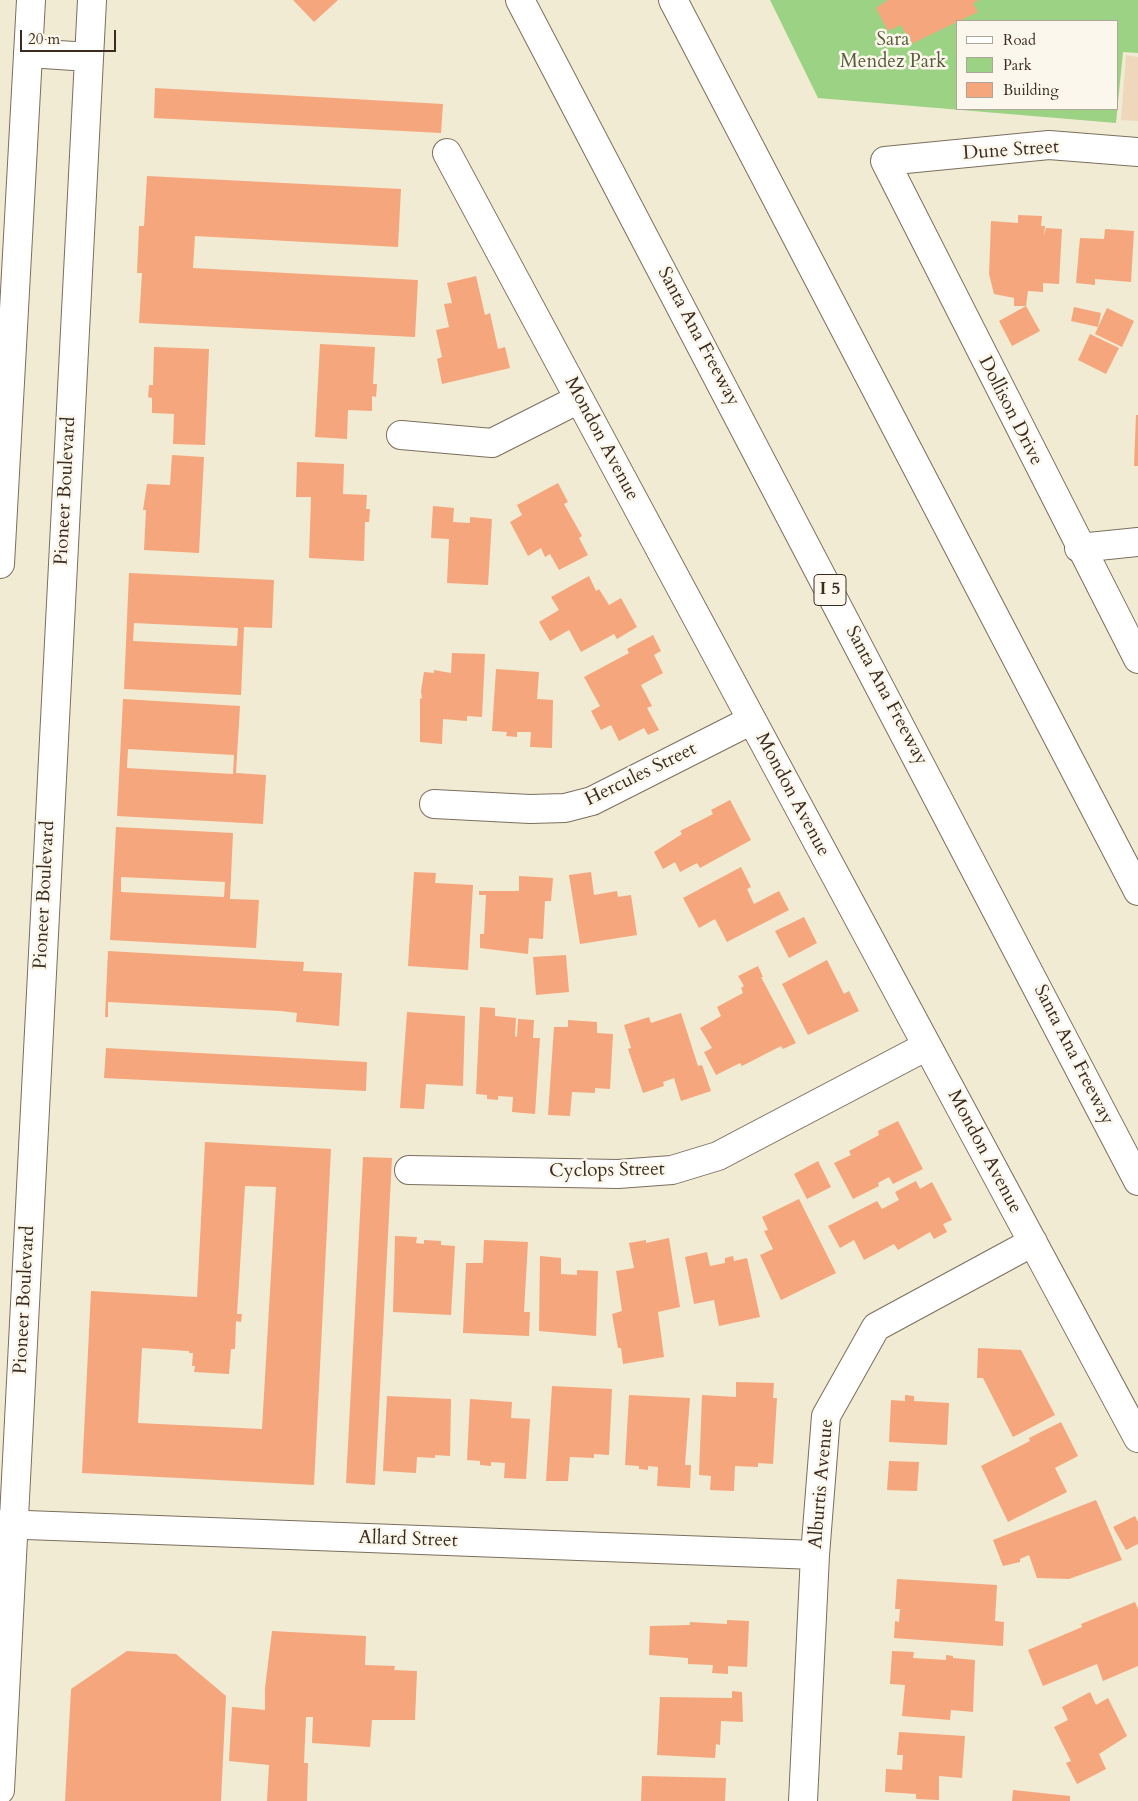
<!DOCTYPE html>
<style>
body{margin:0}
#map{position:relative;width:1138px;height:1801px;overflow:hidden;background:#f1ebd3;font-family:Cardo,serif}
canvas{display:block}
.legend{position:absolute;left:956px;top:20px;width:162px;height:90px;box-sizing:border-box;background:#fbf7ec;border:1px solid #aea59a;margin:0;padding:6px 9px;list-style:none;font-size:15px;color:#3b2a1e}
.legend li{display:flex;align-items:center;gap:10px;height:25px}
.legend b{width:25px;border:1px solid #aea59a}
.scale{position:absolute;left:20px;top:30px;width:96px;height:22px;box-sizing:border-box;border:2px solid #3b2a1e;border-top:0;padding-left:6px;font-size:15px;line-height:18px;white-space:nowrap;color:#3b2a1e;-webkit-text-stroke:4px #fbf7ec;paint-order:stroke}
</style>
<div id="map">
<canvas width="1138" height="1801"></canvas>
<ul class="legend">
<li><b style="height:6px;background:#fff"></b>Road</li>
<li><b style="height:14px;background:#9cd284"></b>Park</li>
<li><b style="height:14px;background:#f5a67c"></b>Building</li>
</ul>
<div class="scale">20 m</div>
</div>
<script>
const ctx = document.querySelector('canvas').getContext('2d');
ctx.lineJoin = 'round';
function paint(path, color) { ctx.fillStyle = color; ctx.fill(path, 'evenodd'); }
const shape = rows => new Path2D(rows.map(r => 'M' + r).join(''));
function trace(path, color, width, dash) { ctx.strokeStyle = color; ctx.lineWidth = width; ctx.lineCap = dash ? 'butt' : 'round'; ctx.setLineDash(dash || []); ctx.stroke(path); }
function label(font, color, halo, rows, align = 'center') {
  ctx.font = font + ' Cardo,serif'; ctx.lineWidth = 5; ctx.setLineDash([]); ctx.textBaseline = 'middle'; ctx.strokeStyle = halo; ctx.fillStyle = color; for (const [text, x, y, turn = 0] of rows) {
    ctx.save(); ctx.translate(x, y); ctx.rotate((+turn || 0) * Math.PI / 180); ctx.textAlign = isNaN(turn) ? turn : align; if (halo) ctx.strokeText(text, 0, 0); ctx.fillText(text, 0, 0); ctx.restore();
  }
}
const built = shape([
 [1126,55,1138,57,1138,121,1121,120]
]);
const green = shape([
 [770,0,1138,0,1138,53,1123,52,1116,123,818,98],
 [957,21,1117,21,1117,109,957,109]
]);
const building = shape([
 [293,0,338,0,314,22],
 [888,0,979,0,973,3,978,12,911,44,901,25,888,31,876,8],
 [155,88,443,104,441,133,154,118],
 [147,176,401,189,398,247,195,236,193,268,418,280,415,337,139,323,142,273,137,273,139,226,144,226],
 [1018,215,1042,216,1041,226,1045,226,1044,236,1046,228,1062,229,1059,284,1043,283,1043,292,1028,291,1026,306,1014,306,1014,298,994,294,989,274,991,221,1018,223],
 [1105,229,1134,231,1131,282,1095,279,1095,285,1076,283,1080,238,1104,239],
 [476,276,485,315,490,313,498,349,505,347,510,368,442,384,437,359,442,357,436,330,449,327,444,304,452,303,447,283],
 [1026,306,1040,331,1012,346,999,321],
 [1074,307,1101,313,1098,327,1071,321],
 [1107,308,1134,321,1122,347,1095,334],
 [1090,334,1119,348,1106,374,1078,360],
 [320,344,375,347,373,384,377,384,376,397,372,396,372,411,348,410,347,439,315,437],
 [154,347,209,349,205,445,173,444,174,414,152,413,152,398,148,397,149,385,153,385],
 [1136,415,1138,415,1138,466,1134,466],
 [172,455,204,457,199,553,144,550,146,510,143,510,147,484,170,485],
 [297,462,344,464,343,494,367,495,366,509,370,509,369,522,365,522,364,561,309,558,311,497,296,497],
 [558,483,568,502,564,504,582,536,579,538,588,555,559,570,550,554,545,557,541,548,528,556,510,522,522,515,517,505],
 [433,506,454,508,453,522,470,523,470,517,492,519,488,585,447,583,449,539,431,538],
 [129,573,274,580,272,628,244,627,241,695,124,689],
 [134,623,238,628,237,646,133,641],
 [589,576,596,591,599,589,609,605,621,598,637,627,617,639,614,634,581,652,569,630,550,641,539,622,559,610,551,597],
 [653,635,661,651,654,655,663,673,641,685,652,706,647,708,659,730,648,735,644,728,619,741,611,725,601,730,591,711,600,706,584,677,629,653,627,649],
 [452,653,485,654,482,717,467,716,467,721,443,719,442,744,420,742,420,698,422,699,421,691,424,672,434,673,434,670,451,673],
 [496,669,539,672,537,699,553,700,552,748,530,747,531,732,517,732,517,737,506,736,507,732,492,731],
 [123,699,240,706,236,773,266,775,263,824,117,816],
 [128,749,234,755,233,774,127,768],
 [730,800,751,840,700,868,697,863,680,872,675,862,663,869,654,852,682,834,680,831,713,814,711,810],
 [116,827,233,833,230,899,259,900,256,948,110,940],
 [121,877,225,882,224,897,121,892],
 [741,867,751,887,747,889,754,904,779,891,789,910,727,942,715,919,699,928,683,898],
 [414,872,436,873,435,883,473,885,468,970,408,966],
 [591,872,594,895,617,891,618,897,631,895,637,935,580,944,569,875],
 [519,876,553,878,551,901,545,901,543,939,529,938,528,954,480,948,480,934,484,934,486,895,479,895,479,891,519,891],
 [804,917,817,943,789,958,775,931],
 [108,951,304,962,303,971,342,973,339,1026,296,1022,297,1013,281,1011,108,1002,108,1017,105,1017],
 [566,955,569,992,536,995,533,957],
 [827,960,844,994,849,991,859,1011,808,1035,782,984],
 [758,966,763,977,761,977,796,1043,783,1049,781,1046,742,1066,740,1063,716,1075,704,1052,712,1048,700,1028,721,1016,717,1007,743,993,741,988,744,986,738,976],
 [480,1007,495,1008,495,1016,516,1018,515,1036,517,1037,518,1019,534,1020,533,1038,540,1038,535,1114,512,1112,513,1097,498,1096,498,1100,487,1099,487,1095,476,1094],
 [407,1012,465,1016,463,1086,426,1084,424,1109,400,1108],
 [681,1013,698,1066,702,1065,711,1091,681,1101,674,1078,663,1082,664,1086,643,1093,628,1049,631,1048,624,1025,649,1017,651,1023],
 [568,1020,597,1022,597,1033,613,1034,610,1089,595,1088,595,1093,572,1092,570,1116,548,1115,554,1027,568,1027],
 [106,1048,367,1062,366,1091,104,1078],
 [898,1121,923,1169,893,1184,889,1177,878,1183,879,1186,853,1199,834,1163,851,1155,849,1151,879,1135,878,1131],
 [205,1142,331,1149,314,1485,82,1473,91,1291,197,1297],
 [245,1186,276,1187,262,1429,138,1423,142,1348,189,1351,189,1353,193,1353,192,1366,195,1366,194,1372,229,1374,231,1349,235,1349,236,1321,241,1322,242,1314,237,1314],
 [363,1157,392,1158,375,1485,346,1483],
 [818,1161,831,1187,807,1199,794,1174],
 [916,1181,920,1189,932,1182,952,1220,943,1224,947,1232,934,1239,930,1232,898,1250,894,1244,864,1260,854,1240,840,1248,828,1226,877,1201,882,1209,899,1200,895,1192],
 [799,1199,836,1273,781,1300,760,1255,773,1249,764,1231,768,1230,762,1217],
 [395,1236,417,1237,416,1243,424,1244,424,1240,441,1241,441,1245,455,1246,451,1315,393,1312],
 [669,1238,680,1307,658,1312,664,1357,623,1364,621,1348,618,1348,612,1314,622,1311,616,1271,634,1268,629,1243,646,1240,646,1243],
 [484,1240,528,1242,524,1312,530,1312,529,1336,463,1333,466,1263,483,1263],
 [707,1252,710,1266,725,1263,725,1258,733,1256,734,1261,747,1258,760,1317,719,1326,714,1300,694,1304,685,1257],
 [540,1256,561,1258,561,1274,577,1275,577,1270,598,1271,596,1336,539,1331],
 [978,1348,1021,1350,1055,1415,1013,1437,983,1378,977,1378],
 [736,1382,774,1383,773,1398,777,1398,773,1464,758,1463,758,1467,735,1466,734,1491,710,1490,711,1476,699,1475,702,1395,736,1397],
 [552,1386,612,1389,609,1455,594,1454,594,1458,570,1457,568,1481,546,1481],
 [629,1395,690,1398,685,1465,691,1465,690,1488,657,1486,658,1467,648,1466,648,1470,639,1469,639,1466,625,1465],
 [905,1395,914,1396,914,1401,949,1403,947,1445,889,1442,891,1400,905,1401],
 [387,1396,451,1399,450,1456,435,1455,435,1458,417,1457,416,1473,383,1471],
 [470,1399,512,1402,511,1418,530,1419,526,1479,504,1478,505,1463,491,1462,491,1466,480,1465,480,1461,467,1460],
 [1061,1422,1078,1456,1055,1468,1067,1492,1008,1522,981,1466,1030,1441,1029,1438],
 [889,1461,919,1462,917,1491,887,1490],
 [1096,1500,1122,1560,1069,1579,1037,1578,1029,1555,1020,1559,1020,1562,1003,1566,993,1540],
 [1135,1516,1138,1522,1138,1544,1126,1550,1113,1527],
 [897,1579,997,1585,995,1621,1004,1622,1003,1646,894,1638,895,1621,899,1622,900,1609,895,1609],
 [1135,1602,1138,1609,1138,1666,1103,1681,1097,1664,1043,1686,1028,1650,1082,1627,1081,1624],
 [727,1620,749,1621,747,1667,728,1666,728,1674,712,1673,713,1665,688,1664,688,1658,649,1655,650,1626,690,1625,690,1622,727,1624],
 [272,1631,366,1636,365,1665,395,1666,394,1670,417,1671,415,1720,372,1720,370,1747,312,1743,313,1717,306,1717,304,1763,308,1763,307,1801,267,1801,269,1765,229,1761,232,1707,265,1710,265,1688],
 [127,1651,176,1654,226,1696,221,1801,65,1801,71,1689],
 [892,1651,914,1652,913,1658,946,1660,946,1655,953,1656,953,1658,975,1660,973,1712,951,1710,950,1720,902,1716,905,1685,890,1684],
 [732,1691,742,1692,743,1722,721,1721,720,1745,716,1744,715,1758,657,1755,660,1697,732,1698],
 [1090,1692,1096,1705,1108,1698,1127,1736,1099,1754,1106,1769,1077,1784,1066,1763,1071,1761,1054,1727,1068,1720,1062,1707],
 [899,1732,965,1736,962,1778,939,1776,939,1800,916,1799,916,1794,885,1792,886,1769,902,1770,903,1755,897,1755],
 [642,1776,726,1778,725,1801,641,1801],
 [1013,1790,1070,1796,1070,1801,1012,1801]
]);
const minor = shape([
 [1138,152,1049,145,885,161,1138,659],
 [447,153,1138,1438],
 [401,435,492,443,579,399],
 [1079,548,1138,542],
 [434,804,530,809,565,808,592,801,752,720],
 [409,1170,618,1174,672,1170,718,1156,927,1046],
 [0,1524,815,1555],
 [803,1801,815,1555,826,1416,876,1327,1033,1242]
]);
const major = shape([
 [28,53,89,57],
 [0,564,31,0],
 [0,1790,92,0]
]);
const highway = shape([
 [520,0,1138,1181],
 [673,0,1138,891]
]);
const shields = [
 [830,590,32]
];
const shieldNames = [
 ["I 5",830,590]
];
const parkNames = [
 ["Sara",893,41],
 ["Mendez Park",893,63]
];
const streetNames = [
 ["Dune Street",1011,151,-4],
 ["Santa Ana Freeway",698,337,62],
 ["Dollison Drive",1010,411,63],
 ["Mondon Avenue",601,439,62],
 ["Pioneer Boulevard",66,491,-87],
 ["Santa Ana Freeway",886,696,62],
 ["Hercules Street",641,775,-26],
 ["Mondon Avenue",792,795,62],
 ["Pioneer Boulevard",45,895,-87],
 ["Santa Ana Freeway",1073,1055,63],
 ["Mondon Avenue",984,1152,62],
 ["Cyclops Street",607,1171,-1],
 ["Pioneer Boulevard",25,1300,-87],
 ["Alburtis Avenue",822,1484,-85],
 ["Allard Street",408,1540,2]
];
paint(built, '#eed7bb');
paint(green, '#9cd284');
paint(building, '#f5a67c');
trace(minor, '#7b6e5d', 30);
trace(major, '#7b6e5d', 30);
trace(highway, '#7b6e5d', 30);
trace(minor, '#fff', 28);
trace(major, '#fff', 28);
trace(highway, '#fff', 28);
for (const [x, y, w] of shields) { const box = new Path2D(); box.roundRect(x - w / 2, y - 15.5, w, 31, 4); ctx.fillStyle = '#fbf7ec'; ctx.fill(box); trace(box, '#3b2a1e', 1); }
label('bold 18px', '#3b2a1e', null, shieldNames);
label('19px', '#585c3d', '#fbf7ec', parkNames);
label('19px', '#3b2a1e', '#fbf7ec', streetNames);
</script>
